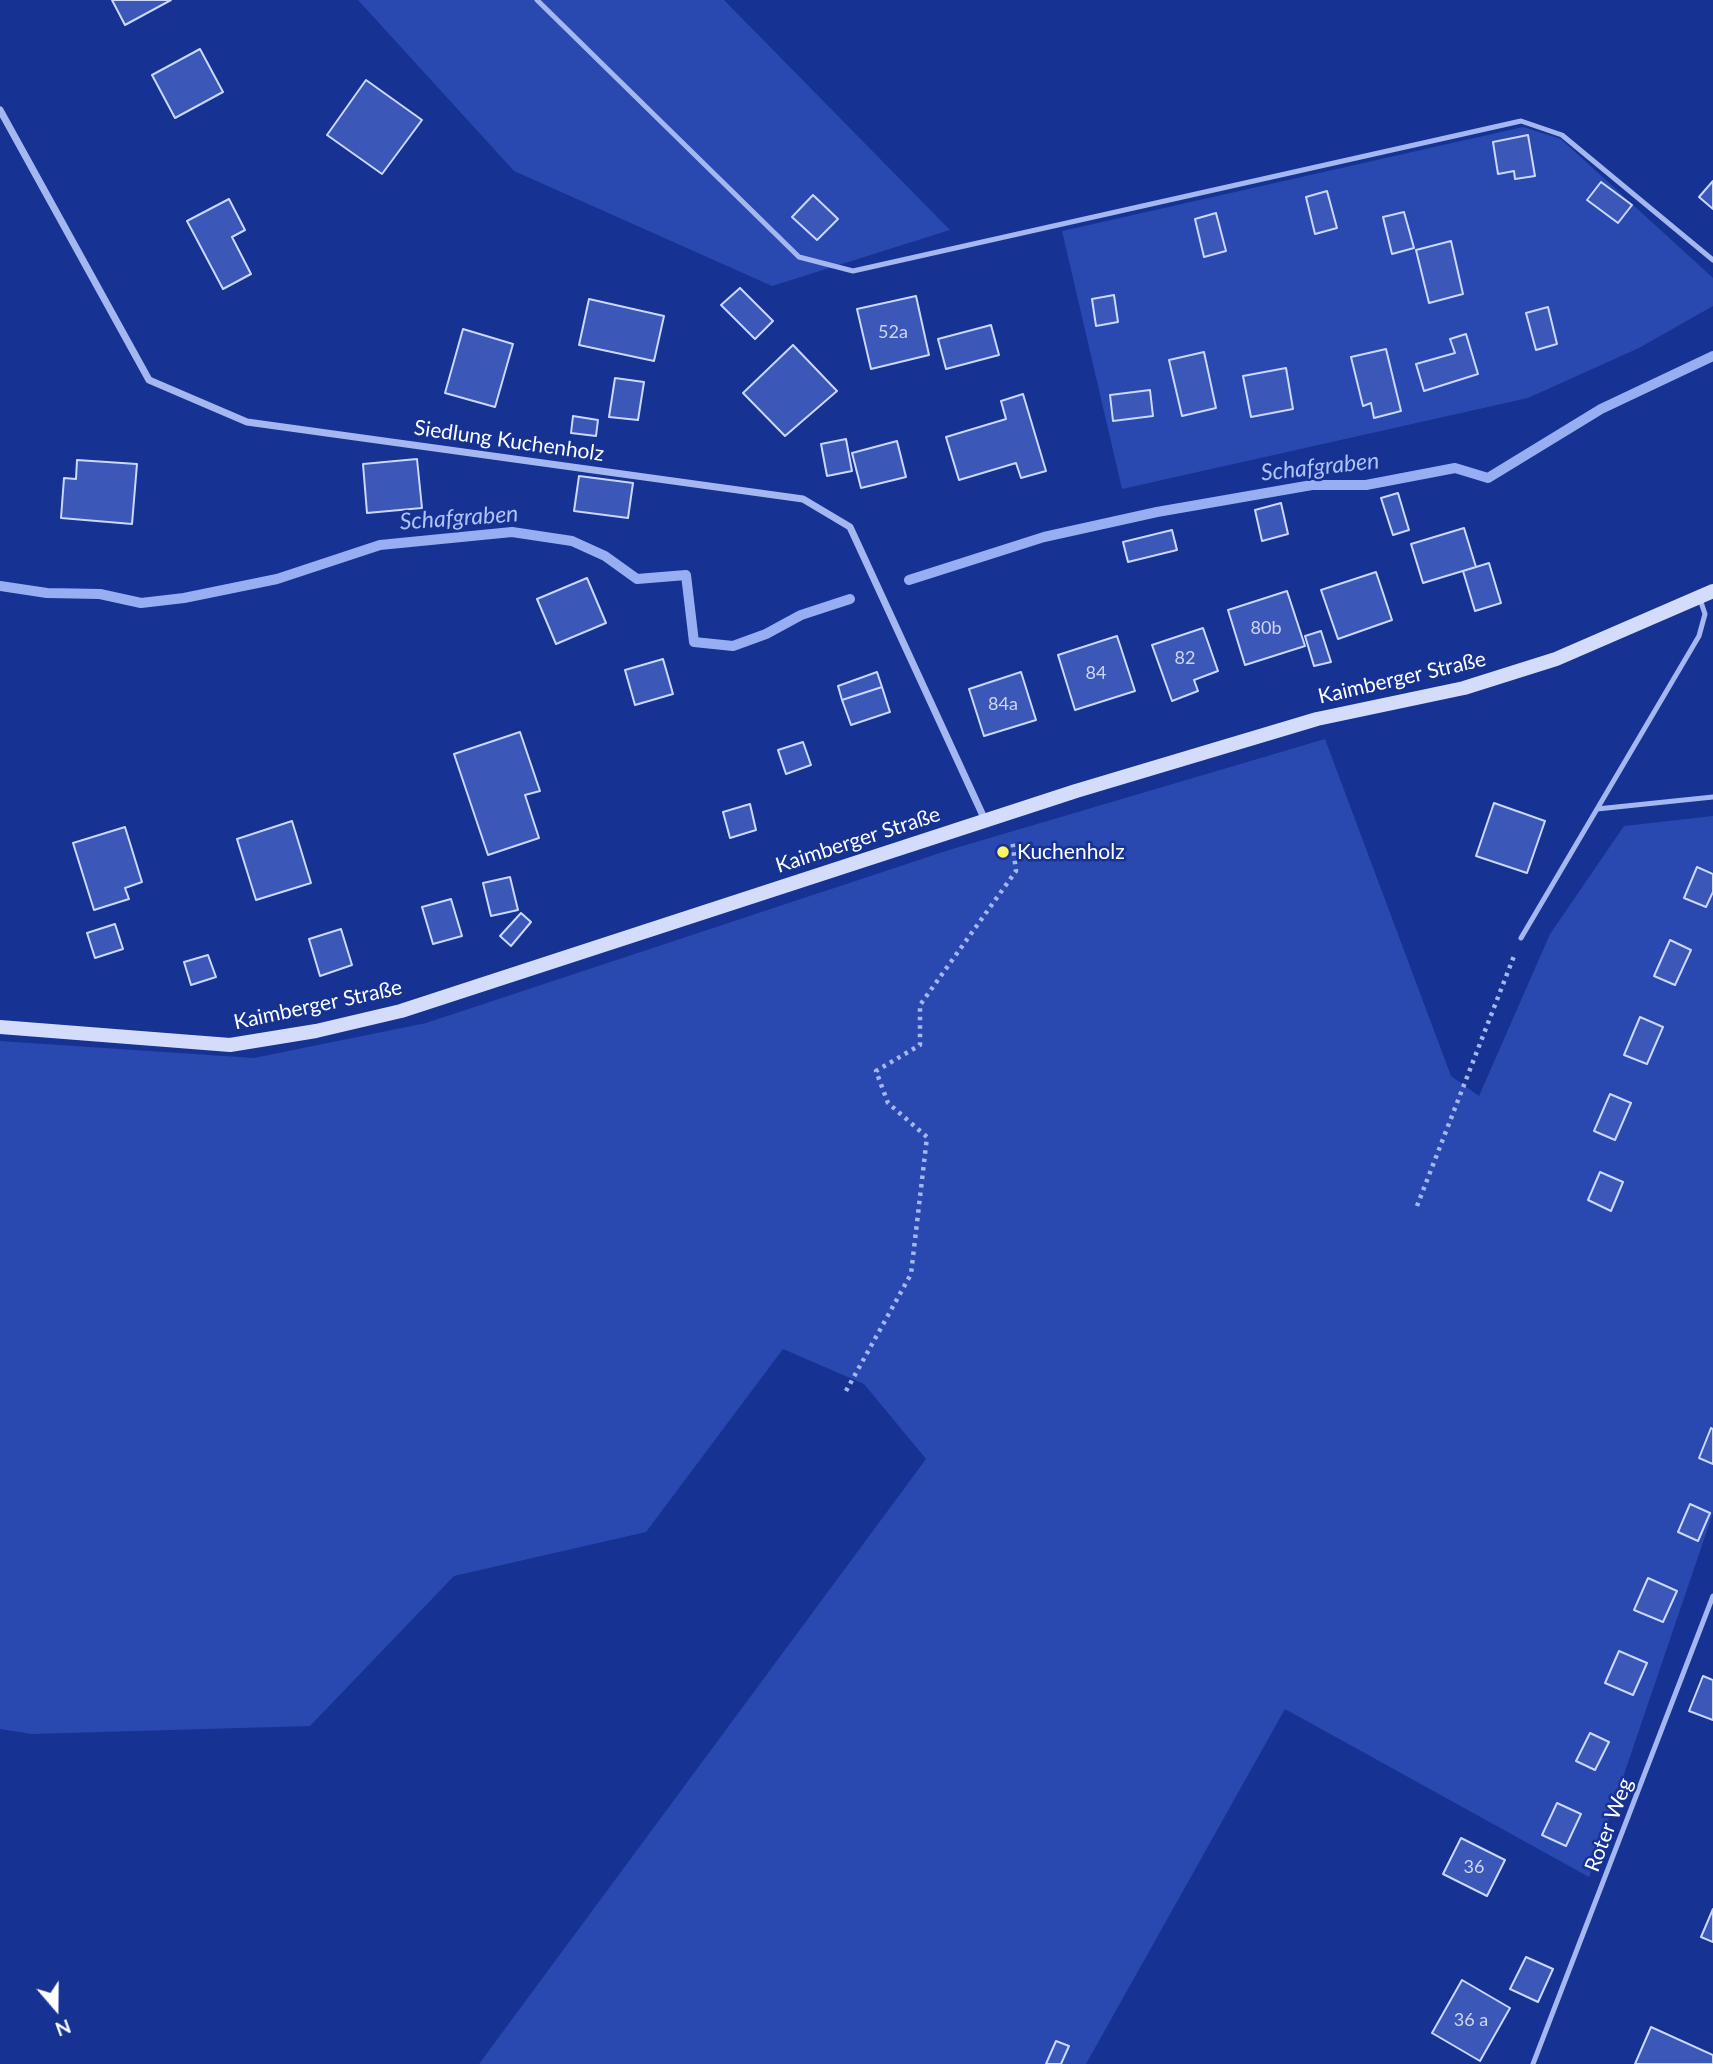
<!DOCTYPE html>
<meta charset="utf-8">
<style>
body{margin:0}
#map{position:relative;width:1713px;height:2064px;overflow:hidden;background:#163292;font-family:Lato,sans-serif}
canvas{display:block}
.north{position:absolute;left:21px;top:1973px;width:70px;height:70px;-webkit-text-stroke:5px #163292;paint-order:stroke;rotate:160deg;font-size:19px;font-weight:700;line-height:28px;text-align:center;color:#fff}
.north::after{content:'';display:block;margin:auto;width:24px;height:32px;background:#fff;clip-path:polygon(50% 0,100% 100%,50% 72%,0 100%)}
</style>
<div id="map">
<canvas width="1713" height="2064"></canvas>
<div class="north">N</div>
</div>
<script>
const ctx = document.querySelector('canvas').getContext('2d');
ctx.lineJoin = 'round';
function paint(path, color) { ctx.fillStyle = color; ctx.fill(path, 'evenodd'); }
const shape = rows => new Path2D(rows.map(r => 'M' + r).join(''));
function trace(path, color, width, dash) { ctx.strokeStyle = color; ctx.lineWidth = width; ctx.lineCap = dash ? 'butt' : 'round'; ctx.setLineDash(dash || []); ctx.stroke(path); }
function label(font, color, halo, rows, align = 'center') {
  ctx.font = font + ' Lato,sans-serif'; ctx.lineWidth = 5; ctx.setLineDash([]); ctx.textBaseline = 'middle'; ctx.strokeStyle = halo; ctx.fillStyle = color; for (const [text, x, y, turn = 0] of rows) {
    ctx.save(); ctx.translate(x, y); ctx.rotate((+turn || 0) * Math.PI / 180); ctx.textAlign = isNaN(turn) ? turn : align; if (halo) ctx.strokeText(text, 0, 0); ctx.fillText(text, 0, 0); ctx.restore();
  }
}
const green = shape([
 [358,0,724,0,950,230,772,286,514,171],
 [1523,127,1561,139,1713,278,1713,306,1639,348,1528,398,1122,489,1062,231],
 [1325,739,1451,1076,1479,1096,1550,934,1624,826,1713,816,1713,1513,1589,1877,1285,1709,1086,2064,479,2064,926,1459,864,1384,783,1349,646,1532,454,1576,310,1726,32,1734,0,1729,0,1041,254,1058,426,1023,949,850]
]);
const stream = shape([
 [909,580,1044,537,1157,512,1312,485,1366,485,1455,468,1488,478,1601,409,1713,356],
 [0,586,47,593,100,594,141,603,184,598,277,579,380,545,512,532,572,541,605,556,637,579,686,575,694,642,733,646,766,634,801,615,850,599]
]);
const building = shape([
 [112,0,171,0,125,25,112,0],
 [200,49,223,92,175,118,152,75,200,49],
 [366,80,422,120,382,174,327,135,366,80],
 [1528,135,1535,176,1515,179,1514,171,1498,174,1493,142,1528,135],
 [1713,181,1713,209,1699,197,1713,181],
 [1601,182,1632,205,1618,223,1587,200,1601,182],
 [1327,191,1337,228,1315,234,1306,197,1327,191],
 [813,195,838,219,817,240,792,217,813,195],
 [229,199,245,230,232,237,251,274,223,289,187,221,229,199],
 [1404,212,1414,248,1392,254,1383,217,1404,212],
 [1216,213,1226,251,1204,257,1195,219,1216,213],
 [1451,241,1463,294,1429,303,1416,250,1451,241],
 [740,288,773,321,755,339,721,305,740,288],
 [1114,295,1118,322,1096,326,1092,299,1114,295],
 [916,296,929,355,871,369,857,309,916,296],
 [589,299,664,316,654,361,579,345,589,299],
 [1548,307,1557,344,1536,350,1526,313,1548,307],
 [991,325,999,355,946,369,938,339,991,325],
 [463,329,513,344,495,407,445,393,463,329],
 [1466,334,1478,374,1424,391,1416,364,1455,353,1450,339,1466,334],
 [793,345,837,391,785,436,743,393,793,345],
 [1386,349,1401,411,1374,418,1371,403,1363,406,1351,357,1386,349],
 [1204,352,1216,408,1182,416,1169,360,1204,352],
 [1286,368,1293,409,1251,417,1243,376,1286,368],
 [615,378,644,382,638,420,609,417,615,378],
 [1150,390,1153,416,1113,421,1110,395,1150,390],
 [1023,394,1046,471,1021,478,1016,463,959,480,946,437,1006,419,1001,401,1023,394],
 [573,416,598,420,596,436,571,433,573,416],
 [846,439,852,471,827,476,821,444,846,439],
 [897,441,906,477,861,488,852,453,897,441],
 [417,459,422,508,367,513,363,464,417,459],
 [77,460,137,464,132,524,61,518,64,478,76,479,77,460],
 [579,476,633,483,628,518,574,511,579,476],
 [1398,493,1409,530,1393,535,1381,498,1398,493],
 [1281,503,1288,534,1262,541,1255,510,1281,503],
 [1464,528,1476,567,1423,583,1411,544,1464,528],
 [1172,530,1177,550,1128,562,1123,542,1172,530],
 [1489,563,1501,603,1475,611,1463,571,1489,563],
 [1376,572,1392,620,1338,639,1321,590,1376,572],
 [587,578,606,623,556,644,537,599,587,578],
 [1287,591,1305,646,1245,665,1228,610,1287,591],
 [1203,628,1218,671,1194,680,1198,691,1172,701,1152,645,1203,628],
 [1321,631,1331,662,1314,666,1305,636,1321,631],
 [1117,636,1135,691,1075,710,1058,655,1117,636],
 [663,659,673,694,635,705,625,670,663,659],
 [877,672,882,687,842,700,838,686,877,672],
 [1021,672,1036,720,984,736,969,689,1021,672],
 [882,687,890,712,851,725,842,700,882,687],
 [520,732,540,791,525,795,539,838,488,855,454,754,520,732],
 [803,742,811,765,786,774,778,750,803,742],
 [1494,803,1545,821,1527,873,1476,856,1494,803],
 [750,804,756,830,730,838,723,812,750,804],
 [292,821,311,883,256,900,237,839,292,821],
 [125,827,142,882,125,888,129,899,94,910,73,843,125,827],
 [1697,867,1713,874,1713,892,1706,907,1684,898,1697,867],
 [510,877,518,910,491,916,483,883,510,877],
 [451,899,462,936,433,944,422,907,451,899],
 [521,913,531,922,511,946,500,936,521,913],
 [115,924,123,949,95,958,87,933,115,924],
 [341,929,352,965,320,976,309,939,341,929],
 [1670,940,1691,950,1675,985,1654,976,1670,940],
 [208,955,216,977,191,985,184,962,208,955],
 [1640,1017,1663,1027,1647,1064,1624,1055,1640,1017],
 [1610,1094,1631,1103,1615,1140,1594,1131,1610,1094],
 [1600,1172,1623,1182,1611,1211,1588,1200,1600,1172],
 [1711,1428,1713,1429,1713,1464,1699,1458,1711,1428],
 [1690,1504,1710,1513,1698,1541,1678,1532,1690,1504],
 [1648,1578,1677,1591,1663,1622,1634,1610,1648,1578],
 [1619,1651,1647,1663,1633,1695,1605,1683,1619,1651],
 [1703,1676,1713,1680,1713,1720,1689,1711,1703,1676],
 [1590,1733,1609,1742,1595,1770,1576,1761,1590,1733],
 [1557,1803,1581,1814,1566,1846,1542,1835,1557,1803],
 [1461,1838,1505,1860,1487,1896,1443,1874,1461,1838],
 [1713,1909,1713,1942,1701,1937,1713,1909],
 [1526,1957,1553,1969,1538,2002,1510,1989,1526,1957],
 [1462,1980,1510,2008,1480,2061,1432,2033,1462,1980],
 [1651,2027,1713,2055,1713,2064,1635,2064,1651,2027],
 [1056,2041,1069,2046,1061,2064,1046,2064,1056,2041]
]);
const path = shape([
 [1417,1206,1514,956],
 [846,1391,911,1274,927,1137,888,1103,876,1071,920,1045,920,1005,1016,871,1012,839]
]);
const service = shape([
 [537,0,799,257,853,271,1521,121,1562,135,1713,260],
 [1597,809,1713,797],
 [1521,938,1699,636,1705,614,1700,599],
 [1533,2064,1713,1596]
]);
const minor = shape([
 [0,110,149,380,247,422,803,499,850,527,985,820]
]);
const secondary = shape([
 [0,1027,230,1045,316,1031,401,1011,1076,791,1317,719,1464,688,1556,659,1713,591]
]);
const markers = [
 [1003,852,7,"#fff464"]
];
const numberNames = [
 ["52a",893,332],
 ["80b",1266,628],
 ["82",1185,658],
 ["84",1096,673],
 ["84a",1003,704],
 ["36",1474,1867],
 ["36 a",1471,2020]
];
const streetNames = [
 ["Siedlung Kuchenholz",509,441,8],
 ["Kaimberger Straße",1402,678,-13],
 ["Kaimberger Straße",858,840,-18],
 ["Kaimberger Straße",318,1005,-12],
 ["Roter Weg",1609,1825,-69]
];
const poiNames = [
 ["Kuchenholz",1017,852]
];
const waterNames = [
 ["Schafgraben",1320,467,-6],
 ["Schafgraben",459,518,-4]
];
paint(green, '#2949b1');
trace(stream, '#97aef3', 10);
paint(building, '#3b58b9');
trace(building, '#ccd7fc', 2);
trace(path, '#a5b7f1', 4.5, [3.5, 5]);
trace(service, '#a5b7f1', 5);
trace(minor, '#a5b7f1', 7);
trace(secondary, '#d3dcfb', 14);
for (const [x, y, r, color] of markers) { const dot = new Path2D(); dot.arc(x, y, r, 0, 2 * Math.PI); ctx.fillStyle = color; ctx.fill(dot); trace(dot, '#163292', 2.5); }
label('18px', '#ced5ee', null, numberNames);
label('21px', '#fff', '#163292', streetNames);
label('21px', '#fff', '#163292', poiNames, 'left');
label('italic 23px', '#b1c2f7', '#163292', waterNames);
</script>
